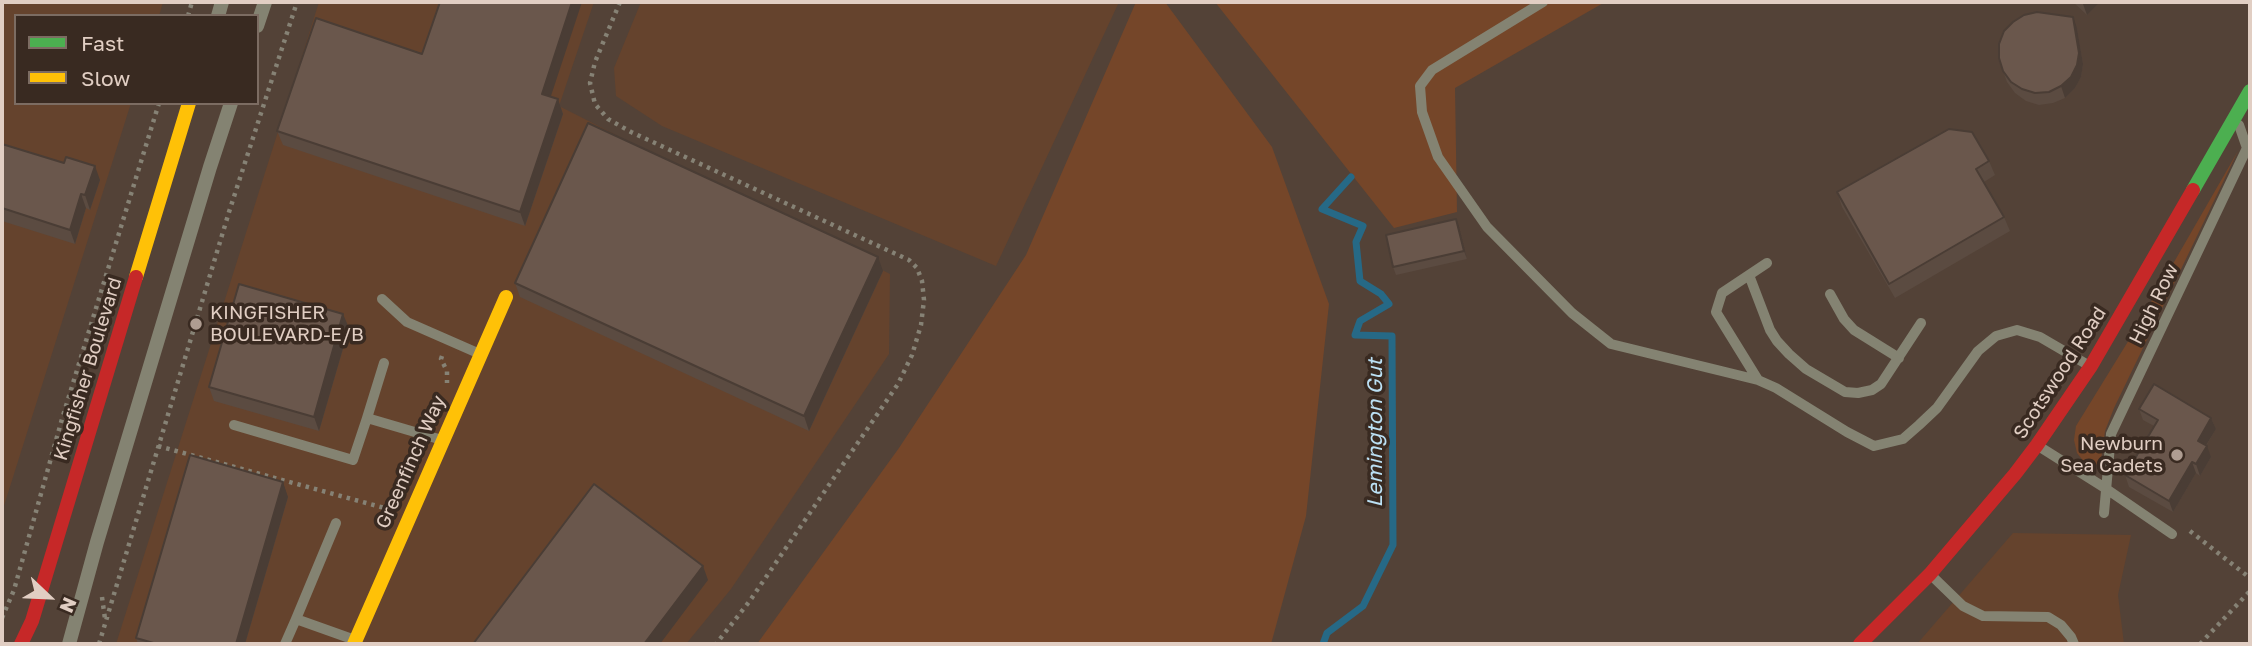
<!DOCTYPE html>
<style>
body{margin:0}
#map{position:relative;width:2252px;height:646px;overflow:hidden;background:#534237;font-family:"Golos Text",sans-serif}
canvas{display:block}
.frame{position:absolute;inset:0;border:4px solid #e1cec3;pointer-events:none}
.legend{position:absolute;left:14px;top:14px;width:245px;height:91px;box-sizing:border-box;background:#392a21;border:2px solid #7c6c62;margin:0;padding:9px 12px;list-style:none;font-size:21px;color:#e1cec3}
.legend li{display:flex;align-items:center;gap:14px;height:35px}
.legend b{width:35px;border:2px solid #7c6c62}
.north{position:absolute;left:14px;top:562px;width:70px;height:70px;-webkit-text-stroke:5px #392a21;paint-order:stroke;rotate:113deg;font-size:19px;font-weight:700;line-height:28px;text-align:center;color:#e1cec3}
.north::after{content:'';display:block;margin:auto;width:24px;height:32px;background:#e1cec3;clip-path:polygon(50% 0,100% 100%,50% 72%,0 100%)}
</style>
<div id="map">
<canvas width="2252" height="646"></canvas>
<div class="frame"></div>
<ul class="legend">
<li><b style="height:9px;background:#4caf50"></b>Fast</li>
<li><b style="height:9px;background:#ffc107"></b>Slow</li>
</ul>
<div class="north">N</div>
</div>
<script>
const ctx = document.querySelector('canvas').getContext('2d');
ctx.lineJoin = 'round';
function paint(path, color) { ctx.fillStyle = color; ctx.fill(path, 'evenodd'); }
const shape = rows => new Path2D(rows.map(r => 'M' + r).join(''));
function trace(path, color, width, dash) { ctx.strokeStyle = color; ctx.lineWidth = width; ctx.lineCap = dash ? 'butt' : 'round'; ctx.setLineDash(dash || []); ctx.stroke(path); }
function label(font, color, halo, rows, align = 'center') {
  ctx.font = font + ' "Golos Text",sans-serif'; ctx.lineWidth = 7; ctx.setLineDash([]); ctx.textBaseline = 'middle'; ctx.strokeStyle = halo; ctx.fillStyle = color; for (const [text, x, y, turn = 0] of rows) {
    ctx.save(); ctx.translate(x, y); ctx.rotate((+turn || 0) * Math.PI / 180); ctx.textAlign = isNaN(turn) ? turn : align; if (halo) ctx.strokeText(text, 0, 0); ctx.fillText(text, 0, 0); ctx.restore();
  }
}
const built = shape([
 [2,2,163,2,159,16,16,16,16,103,131,103,2,512],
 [319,2,594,2,559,106,890,274,889,354,731,589,686,644,116,644],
 [641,2,1119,2,996,266,662,126,616,96,614,68],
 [2013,533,2131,535,2118,595,2124,644,1917,644]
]);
const green = shape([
 [1136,2,1165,2,1272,147,1329,304,1306,516,1271,644,757,644,899,448,1026,255],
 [1215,2,1605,2,1455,88,1457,212,1394,228],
 [2238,151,2114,408,2105,431,2101,460,2094,467,2085,463,2077,453,2074,440,2076,426,2132,335]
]);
const stream = shape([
 [1323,644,1327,633,1363,606,1393,545,1392,336,1355,335,1360,321,1389,304,1381,294,1360,281,1356,242,1363,226,1322,209,1351,177]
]);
const path = shape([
 [620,2,595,62,590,83,595,104,608,119,631,132,909,260,917,268,922,281,924,300,921,325,912,355,898,384,749,602,716,644],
 [188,16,192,2],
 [442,356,441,359,447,371,447,383],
 [158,446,392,510],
 [2190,531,2250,578],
 [102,597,105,619],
 [2,618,14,590,62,419,159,103],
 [99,644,229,212,297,2],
 [2200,644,2250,591]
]);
const lane = shape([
 [1543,2,1432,70,1420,86,1422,112,1438,157,1487,227,1572,313,1611,344,1758,380,1776,388,1847,432,1874,446,1903,439,1919,425,1937,408,1978,351,1996,336,2017,330,2040,337,2088,365],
 [1749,275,1770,330,1777,341,1789,354,1806,369,1845,392,1858,393,1872,390,1881,384,1921,323],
 [1830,294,1844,319,1854,330,1899,358],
 [382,299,407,322,480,354],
 [1758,380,1716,312,1722,293,1767,263],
 [367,418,384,363],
 [234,425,353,460,367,418,442,440],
 [2040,447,2105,488,2172,534],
 [2104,513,2111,434,2247,148,2239,125],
 [336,523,296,619,355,640],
 [1932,576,1963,606,1983,616,2048,617,2061,625,2071,637,2074,644],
 [285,644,296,619]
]);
const street = shape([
 [218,16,222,2],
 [257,26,265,2],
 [69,644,97,542,210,167,231,103]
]);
const fast = shape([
 [2193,190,2250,91]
]);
const slow = shape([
 [136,277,189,103],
 [354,644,506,297]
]);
const jam = shape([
 [21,644,32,621,136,277],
 [1860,644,1930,574,2015,474,2037,445,2091,366,2193,190]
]);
const wall = shape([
 [2073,2,2100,2,2087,15],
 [2077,28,2083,64,2081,77,2075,88,2065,98,2053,103,2039,105,2026,101,2015,93,2007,82,2003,71],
 [551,97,558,99,563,114,525,226,283,145,277,131],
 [2,144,100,180,90,210,86,208,75,244,2,221],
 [1989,161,1995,175,1984,182,2004,217,2010,231,1895,298,1842,207,1837,192],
 [1459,227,1467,259,1396,275,1393,267],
 [883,271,809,431,520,297,515,283],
 [349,328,319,431,214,401,209,387],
 [2139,409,2211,418,2216,429,2206,446,2211,457,2200,476,2196,473,2173,512,2129,487,2125,475,2154,426,2143,420],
 [288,497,245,644,138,644,136,638]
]);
const shadedWall = shape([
 [572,2,582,2,547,108,542,94],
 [2085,2,2100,2,2087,15,2083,4],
 [2073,17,2077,28,2083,64,2081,77,2075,88,2065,98,2061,86],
 [558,99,563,114,525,226,520,212],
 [95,166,100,180,90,210,85,195],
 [81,194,86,208,75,244,70,230],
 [1456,219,1459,227,1467,259,1464,251],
 [878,257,883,271,809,431,804,416],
 [343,314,349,328,319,431,314,417],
 [2211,418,2216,429,2202,452,2198,441],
 [2207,446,2211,457,2200,476,2196,464],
 [2192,462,2196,473,2173,512,2169,501],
 [283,482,288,497,245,644,236,644],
 [703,566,708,580,660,644,644,644]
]);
const building = shape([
 [440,2,572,2,542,94,558,99,520,212,277,131,316,18,422,54,440,2],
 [2037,12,2073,17,2079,53,2077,65,2071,77,2061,86,2049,92,2035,93,2022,89,2011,82,2003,71,1999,58,1999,44,2004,31,2013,22,2024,15,2037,12],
 [588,123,878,257,804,416,515,283,588,123],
 [1949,129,1972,132,1989,161,1976,169,2004,217,1889,284,1837,192,1949,129],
 [2,144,64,163,66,157,95,166,85,195,81,194,70,230,2,208,2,144],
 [1456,219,1464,251,1393,267,1386,235,1456,219],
 [239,284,343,314,314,417,209,387,239,284],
 [2154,384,2211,418,2198,441,2207,446,2196,464,2192,462,2169,501,2125,475,2158,420,2139,409,2154,384],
 [190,455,283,482,236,644,157,644,136,638,190,455],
 [594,484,703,566,644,644,473,644,594,484]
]);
const markers = [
 [196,324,7,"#af9d92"],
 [2177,455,7,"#af9d92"]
];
const streetNames = [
 ["High Row",2154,304,-64],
 ["Kingfisher Boulevard",88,369,-73],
 ["Scotswood Road",2060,373,-57],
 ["Greenfinch Way",411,462,-66]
];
const poiNames = [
 ["KINGFISHER",210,313],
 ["BOULEVARD-E/B",210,335],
 ["Newburn",2163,444,"right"],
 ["Sea Cadets",2163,466,"right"]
];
const waterNames = [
 ["Lemington Gut",1375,433,-90]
];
paint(built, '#65432d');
paint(green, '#754629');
trace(stream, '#266986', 7);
trace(path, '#868275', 4.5, [3.5, 5]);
trace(lane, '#848372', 10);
trace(street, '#848372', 14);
trace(fast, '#4caf50', 14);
trace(slow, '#ffc107', 14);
trace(jam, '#c62828', 14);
paint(wall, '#5b4b41');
paint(shadedWall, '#4a3d35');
paint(building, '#6a574c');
trace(building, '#4a3d35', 2);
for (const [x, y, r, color] of markers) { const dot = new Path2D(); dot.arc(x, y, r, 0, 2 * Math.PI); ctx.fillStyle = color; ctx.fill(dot); trace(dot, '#392a21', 2.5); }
label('19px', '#e1cec3', '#392a21', streetNames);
label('19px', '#e1cec3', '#392a21', poiNames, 'left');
label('italic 21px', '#bbe0f4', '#392a21', waterNames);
</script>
